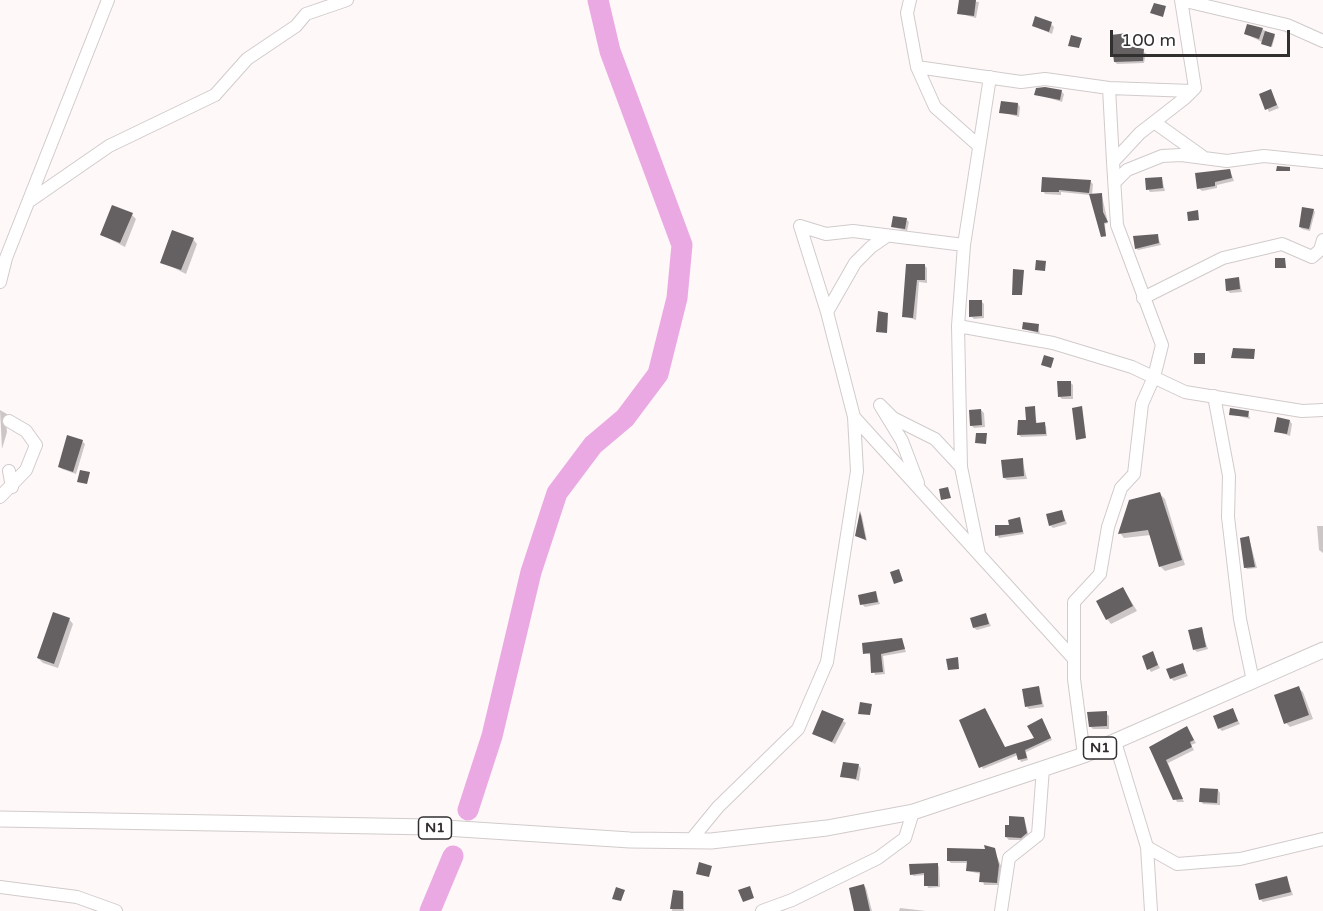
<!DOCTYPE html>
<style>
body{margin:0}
#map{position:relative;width:1323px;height:911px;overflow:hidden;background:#fff8f8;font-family:"Varela Round",sans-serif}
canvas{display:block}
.scale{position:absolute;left:1110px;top:30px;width:180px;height:27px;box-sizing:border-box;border:3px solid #322f2f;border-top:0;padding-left:8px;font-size:18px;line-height:21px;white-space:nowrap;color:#322f2f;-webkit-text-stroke:4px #fff;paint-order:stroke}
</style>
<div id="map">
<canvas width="1323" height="911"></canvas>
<div class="scale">100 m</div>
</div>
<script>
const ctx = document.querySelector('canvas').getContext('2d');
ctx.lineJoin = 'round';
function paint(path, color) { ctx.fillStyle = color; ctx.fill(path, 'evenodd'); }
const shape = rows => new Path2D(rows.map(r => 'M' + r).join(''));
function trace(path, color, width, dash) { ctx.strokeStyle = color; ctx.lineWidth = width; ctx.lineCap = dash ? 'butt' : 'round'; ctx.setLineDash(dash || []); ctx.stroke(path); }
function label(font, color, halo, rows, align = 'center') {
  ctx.font = font + ' "Varela Round",sans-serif'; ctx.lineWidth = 6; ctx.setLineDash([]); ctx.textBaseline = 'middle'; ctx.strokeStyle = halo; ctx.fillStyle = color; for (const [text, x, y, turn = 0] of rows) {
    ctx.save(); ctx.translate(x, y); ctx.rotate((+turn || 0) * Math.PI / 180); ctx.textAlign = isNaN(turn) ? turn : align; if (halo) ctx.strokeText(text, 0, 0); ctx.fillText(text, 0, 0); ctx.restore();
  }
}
const shadow = shape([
 [960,0,979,2,976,18,958,13],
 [1051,24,1054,27,1052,34,1034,26],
 [1262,29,1275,36,1272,47,1246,34],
 [1127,35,1130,48,1146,53,1144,63,1117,64,1115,62],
 [1061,91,1064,94,1062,102,1036,94],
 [1270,91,1279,108,1269,112,1261,95],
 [1018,104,1020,107,1019,117,1001,112],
 [1230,170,1234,181,1217,185,1217,188,1202,191,1199,188],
 [1162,179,1165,191,1150,192,1148,189],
 [1090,181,1093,184,1092,195,1102,196,1108,223,1105,224,1106,237,1102,236,1090,195,1061,192,1061,195,1045,194,1043,191],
 [1313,210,1315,212,1310,231,1302,229,1300,227],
 [132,215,136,219,125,247,102,235],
 [906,219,909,222,907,231,892,227],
 [1157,235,1161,245,1138,250,1136,248],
 [193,239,197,244,186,274,162,262],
 [907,265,925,266,927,268,927,283,919,282,916,320,904,316],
 [1239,279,1242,292,1230,293,1227,290],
 [981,301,984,304,984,318,974,319,971,316],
 [1038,325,1040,334,1024,329],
 [1070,382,1073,385,1073,399,1062,399,1059,396],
 [1034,408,1037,424,1046,426,1047,436,1021,437,1019,435],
 [0,410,12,417,6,422,7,432,2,449],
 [981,410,984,413,985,427,974,428,971,425],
 [1248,412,1250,419,1231,414],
 [1290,421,1292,424,1290,436,1276,431],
 [82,441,85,444,76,474,62,469,59,466],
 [1022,459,1027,479,1007,480,1004,478],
 [1160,494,1165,499,1185,565,1165,571,1160,566,1151,535,1124,538,1120,533],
 [1062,512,1067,524,1053,528,1050,525],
 [861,514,862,516,867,541,857,536],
 [1019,519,1024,534,999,538,997,535],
 [1317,526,1323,526,1323,553,1319,550],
 [1249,538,1257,568,1247,569,1245,567],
 [1123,588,1137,611,1111,624,1107,619],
 [876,593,880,604,865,607,862,604],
 [986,615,991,626,977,630,974,628],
 [69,619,73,624,58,668,43,663,38,658],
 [1201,629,1208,649,1197,652,1194,649],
 [902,640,906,652,883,656,885,674,875,675,871,655,865,653],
 [1152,653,1160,668,1151,672,1149,669],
 [1182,665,1188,676,1174,681,1171,678],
 [1039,687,1044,707,1029,709,1027,707],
 [1298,688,1303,692,1313,719,1290,727,1286,723],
 [1232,710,1240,724,1222,731,1219,728],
 [1106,713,1109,716,1109,729,1093,729,1090,726],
 [843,721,846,723,835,744,814,734],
 [961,721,1005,748,1036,739,1043,722,1052,740,1026,752,1028,760,1021,762,1018,755,983,769],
 [1187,728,1196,743,1191,745,1194,750,1168,763,1184,802,1177,802,1151,747],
 [858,765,861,768,859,781,842,776],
 [1218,790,1220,793,1220,805,1203,804,1201,801],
 [1024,818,1029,837,1024,840,1009,840,1006,837,1010,826],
 [994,850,1002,868,999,885,984,885,981,874,968,871,968,863,951,863,948,860],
 [937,864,939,867,940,887,928,888,925,875,914,876,911,874],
 [1287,878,1293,895,1263,902,1260,899],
 [864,886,866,888,872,911,856,911],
 [674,891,684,893,684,911,672,911],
 [900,908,926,911,899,911]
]);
const river = shape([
 [468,810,492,736,531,572,557,493,593,445,625,418,658,374,677,298,682,245,610,51,598,0],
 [430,911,453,856]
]);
const building = shape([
 [959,0,976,0,974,16,957,14],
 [1154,3,1166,6,1163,17,1150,13],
 [1035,16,1052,22,1049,32,1032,26],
 [1247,24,1263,28,1259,39,1244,34],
 [1265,31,1275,34,1271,47,1261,44],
 [1127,33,1129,46,1144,49,1143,61,1114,62,1111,35],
 [1071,35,1082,38,1079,48,1068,46],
 [1045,87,1062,90,1060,100,1034,95,1036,88],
 [1271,89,1277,105,1265,110,1259,94],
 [1001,101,1018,103,1017,115,999,113],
 [1277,166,1290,167,1290,171,1276,171],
 [1230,169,1232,178,1215,182,1215,186,1197,189,1195,173],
 [1042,177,1091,180,1089,193,1059,190,1059,192,1041,192],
 [1162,177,1163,188,1146,190,1145,178],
 [1102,193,1103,212,1108,222,1104,223,1106,236,1101,237,1089,194],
 [112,205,133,213,120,243,100,235],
 [1302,207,1314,209,1309,229,1299,227],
 [1198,210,1199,220,1188,221,1187,212],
 [893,216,907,218,905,229,891,227],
 [172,230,194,238,181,270,160,263],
 [1158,234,1159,243,1135,249,1133,236],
 [1275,258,1285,258,1286,268,1275,268],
 [1036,260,1046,261,1045,271,1035,270],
 [906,264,925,264,925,280,917,280,913,318,902,317],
 [1013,269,1024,270,1022,295,1012,295],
 [1239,277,1240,289,1226,291,1225,279],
 [969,300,982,300,982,316,969,317],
 [878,311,888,313,887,333,876,332],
 [1023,322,1039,324,1038,332,1022,329],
 [1233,348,1255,349,1254,359,1231,358],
 [1194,353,1205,353,1205,364,1194,364],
 [1044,355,1054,358,1051,368,1041,365],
 [1057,381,1071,381,1071,396,1058,397],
 [1035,406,1036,423,1045,422,1046,434,1017,435,1018,420,1026,420,1025,407],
 [1082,406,1086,438,1076,440,1072,408],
 [1230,408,1249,411,1248,417,1229,415],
 [981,409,982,425,970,426,969,410],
 [1277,417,1290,420,1287,434,1274,432],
 [976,433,987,433,986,444,975,443],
 [67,435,83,440,73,472,58,467],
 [1023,458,1024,476,1003,478,1001,460],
 [80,470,90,472,87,484,77,482],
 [948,487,951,498,941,500,939,489],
 [1160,492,1182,560,1159,567,1148,530,1118,534,1129,500],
 [1062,510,1065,521,1049,526,1046,514],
 [860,511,866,540,855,536],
 [1020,517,1023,532,995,536,995,525,1009,525,1008,520],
 [1249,536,1255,567,1244,568,1240,538],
 [899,569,903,581,894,584,890,572],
 [1123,587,1133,606,1106,620,1096,601],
 [876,591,878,602,860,605,858,595],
 [53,612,70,618,54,664,37,658],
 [986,613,989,624,973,628,970,618],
 [1202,627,1206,647,1193,650,1188,630],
 [902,638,905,649,881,654,883,672,871,673,870,653,863,654,862,643],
 [1153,651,1158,665,1147,670,1142,656],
 [958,657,959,669,948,670,946,659],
 [1183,663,1186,673,1170,679,1166,669],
 [1039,686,1042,704,1025,707,1022,689],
 [1299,686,1309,715,1284,724,1274,695],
 [860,702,872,704,870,715,858,714],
 [985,708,1005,747,1034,738,1027,726,1042,718,1051,738,1025,750,1027,758,1018,760,1016,753,979,768,959,720],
 [1233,708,1238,721,1218,729,1213,716],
 [822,710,844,719,832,742,812,734],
 [1107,711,1107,726,1089,727,1087,712],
 [1187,726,1194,740,1190,742,1192,747,1166,760,1183,799,1173,800,1149,747],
 [843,762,859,764,856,779,840,777],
 [1200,788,1218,789,1217,803,1199,802],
 [1009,816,1024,817,1027,833,1021,838,1005,837,1005,825,1009,825],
 [984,845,995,848,999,865,997,883,979,882,980,872,966,871,967,861,947,861,947,848,985,849],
 [699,862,712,866,709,877,696,874],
 [938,863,938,886,924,886,924,873,910,875,909,864],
 [1287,876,1291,892,1259,900,1255,884],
 [864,884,870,911,854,911,849,888],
 [750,886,754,898,743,902,738,890],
 [616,887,625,890,621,901,612,899],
 [673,890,683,891,683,909,670,909]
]);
const minor = shape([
 [910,0,907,13,917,67,935,107,979,146],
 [1181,0,1287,25,1323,41],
 [917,67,1021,82,1045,79,1109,88,1192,91],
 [1109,88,1113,162],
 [1154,122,1203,157],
 [1115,182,1127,170,1162,156,1181,155,1227,161,1264,156,1323,162],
 [28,202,109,146,215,95,247,59,296,26,306,14,347,0],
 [800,226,827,312,854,417,1074,659],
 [800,226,826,234,853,231,964,245],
 [0,282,6,258,108,0],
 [1143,298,1223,258,1282,244,1312,257,1320,250,1323,240],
 [827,312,855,263,871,247,887,236],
 [958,326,1053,343,1132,367,1185,392,1302,411,1323,410],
 [1214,396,1229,476,1228,517,1240,619,1253,681],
 [9,471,12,487],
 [918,483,902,441,880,405,893,418,935,439,961,467],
 [0,497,26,470,36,445,26,431,9,421],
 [979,554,961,467,958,326,964,245,990,77],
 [1115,742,1147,847,1151,911],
 [1084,755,1074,679,1074,602,1100,574,1108,527,1121,488,1134,474,1142,404,1154,377,1162,345,1117,225,1113,162,1140,133,1185,98,1195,88,1181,0],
 [691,840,718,807,798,729,827,662,857,471,854,417],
 [1147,847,1177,864,1240,859,1323,839],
 [0,887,77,897,116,911],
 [762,911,792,900,878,858,905,838,913,812],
 [1001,911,1009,858,1038,835,1043,768]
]);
const major = shape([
 [0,819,430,827,630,840,711,841,827,828,913,812,1084,755,1323,650]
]);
const shields = [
 [1100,748,33],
 [435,828,33]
];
const shieldNames = [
 ["N1",1100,748],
 ["N1",435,828]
];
paint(shadow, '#0003');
trace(river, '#eaa9e3', 21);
paint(building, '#656062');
trace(minor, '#d1cbcb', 14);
trace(major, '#d1cbcb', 17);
trace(minor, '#fff', 12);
trace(major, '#fff', 15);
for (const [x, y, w] of shields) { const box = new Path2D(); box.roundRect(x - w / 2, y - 11, w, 22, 4.5); ctx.fillStyle = '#fff'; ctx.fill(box); trace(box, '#322f2f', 1.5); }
label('bold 14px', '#322f2f', null, shieldNames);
</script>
